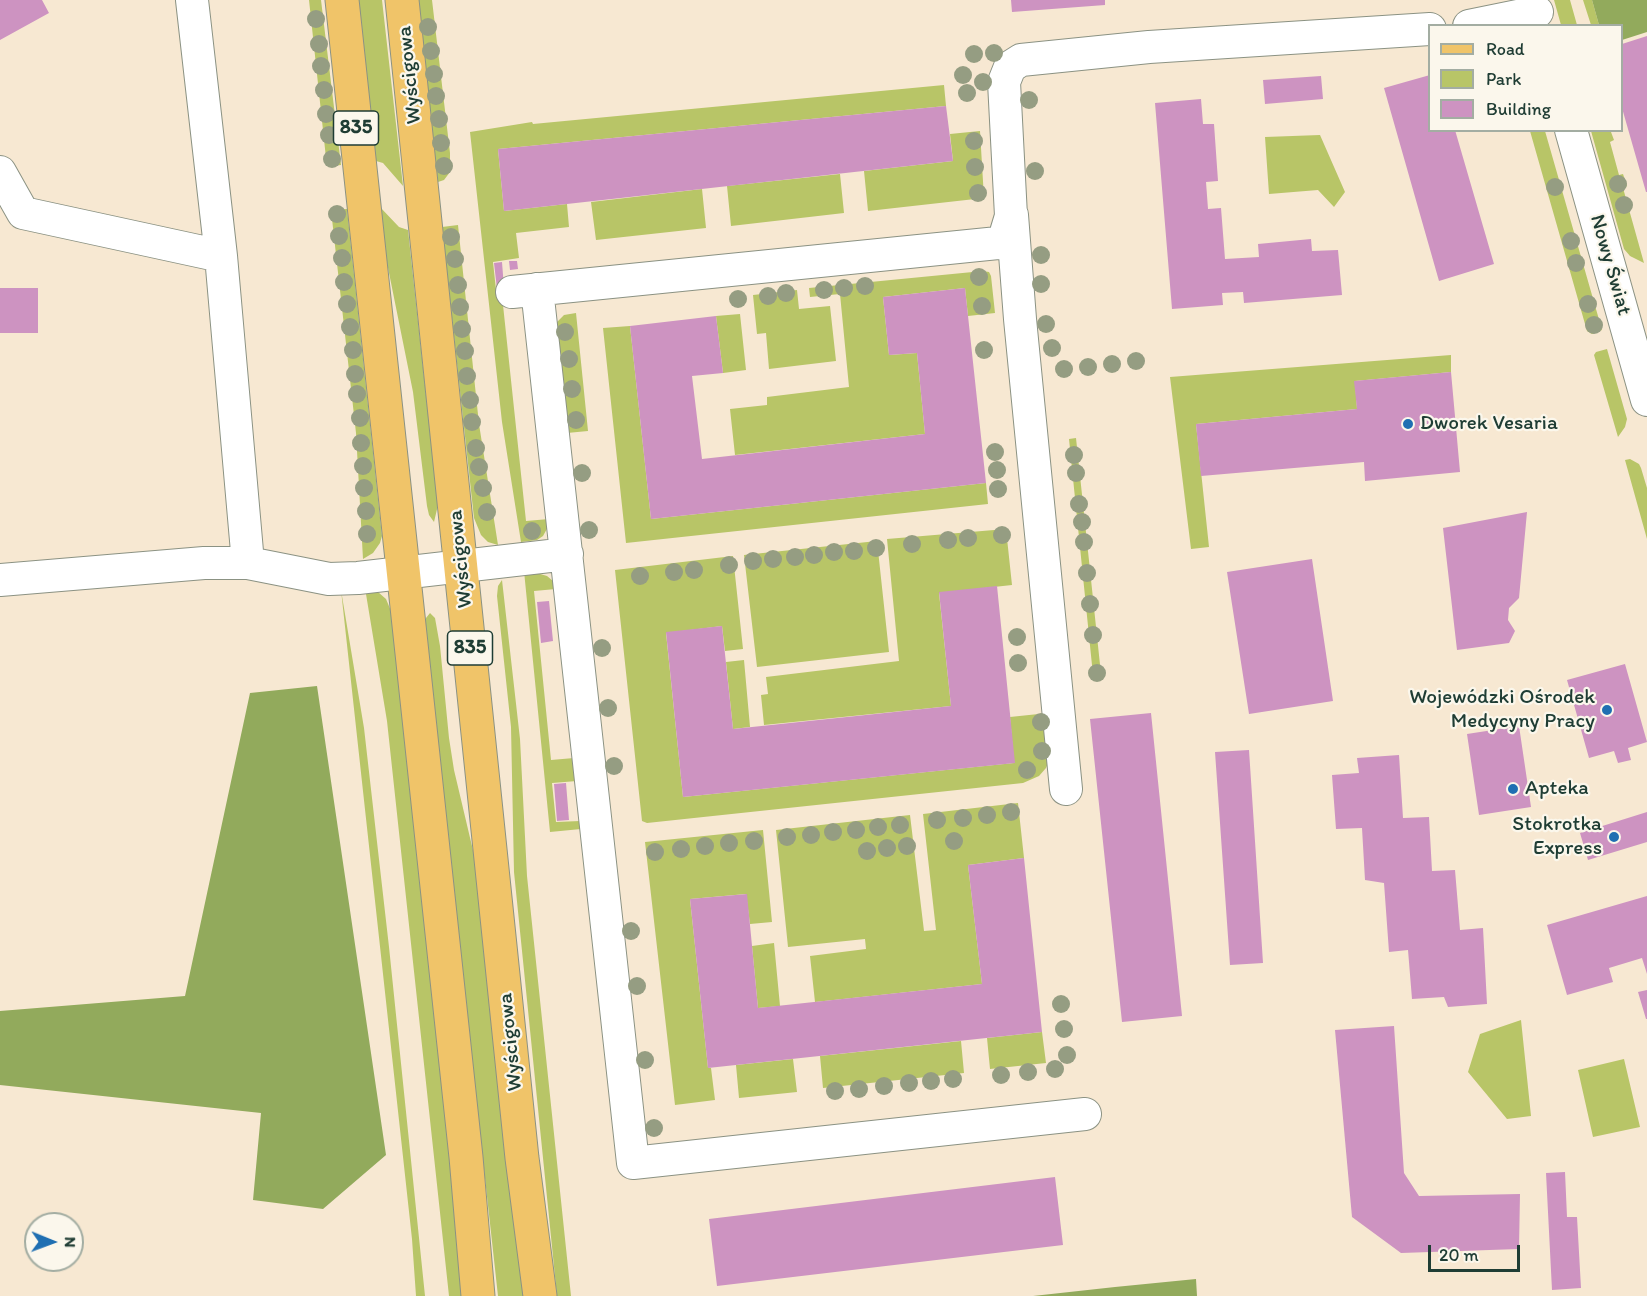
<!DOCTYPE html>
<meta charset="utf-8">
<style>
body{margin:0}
#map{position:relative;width:1647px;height:1296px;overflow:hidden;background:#f7e8d2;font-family:Itim,sans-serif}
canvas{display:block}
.legend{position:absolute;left:1428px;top:24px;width:195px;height:108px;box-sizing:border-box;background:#fbf7ec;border:2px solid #a3ada2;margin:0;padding:8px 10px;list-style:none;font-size:18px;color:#1f3d34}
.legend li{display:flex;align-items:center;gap:12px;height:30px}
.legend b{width:30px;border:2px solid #a3ada2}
.north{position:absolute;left:24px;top:1212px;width:60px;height:60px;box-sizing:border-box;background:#fbf7ec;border:2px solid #a3ada2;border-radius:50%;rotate:91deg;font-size:16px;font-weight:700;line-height:24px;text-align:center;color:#1f3d34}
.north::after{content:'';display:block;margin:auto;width:21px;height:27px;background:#1f6fb2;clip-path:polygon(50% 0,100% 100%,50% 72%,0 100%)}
.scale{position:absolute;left:1428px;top:1245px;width:92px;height:27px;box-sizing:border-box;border:3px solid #1f3d34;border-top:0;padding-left:8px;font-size:18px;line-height:21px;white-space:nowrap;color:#1f3d34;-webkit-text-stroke:4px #fbf7ec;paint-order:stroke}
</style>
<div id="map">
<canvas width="1647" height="1296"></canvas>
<ul class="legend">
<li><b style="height:8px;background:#f0c469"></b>Road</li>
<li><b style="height:16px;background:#b8c567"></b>Park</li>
<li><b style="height:16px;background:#cd93c1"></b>Building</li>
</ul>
<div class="north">N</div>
<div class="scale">20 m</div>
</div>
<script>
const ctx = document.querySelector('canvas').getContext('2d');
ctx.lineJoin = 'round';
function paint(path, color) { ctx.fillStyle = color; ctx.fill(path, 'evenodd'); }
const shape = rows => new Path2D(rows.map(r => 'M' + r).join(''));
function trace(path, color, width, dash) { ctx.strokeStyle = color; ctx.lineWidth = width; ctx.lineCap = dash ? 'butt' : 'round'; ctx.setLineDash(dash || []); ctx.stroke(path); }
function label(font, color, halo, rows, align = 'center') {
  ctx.font = font + ' Itim,sans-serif'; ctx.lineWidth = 4.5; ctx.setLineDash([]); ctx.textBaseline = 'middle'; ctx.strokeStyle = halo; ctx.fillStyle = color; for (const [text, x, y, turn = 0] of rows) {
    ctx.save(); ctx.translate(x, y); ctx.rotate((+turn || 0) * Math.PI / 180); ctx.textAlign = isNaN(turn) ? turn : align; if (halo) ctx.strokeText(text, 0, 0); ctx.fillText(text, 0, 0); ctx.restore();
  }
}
const green = shape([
 [309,0,321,0,341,165,332,166,326,158],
 [358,0,382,0,403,186,383,163,376,161],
 [419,0,432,0,450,153,450,172,444,180,438,182,425,77],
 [1554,0,1570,0,1577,25,1561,25],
 [1583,0,1592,0,1599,25,1591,25],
 [944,85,946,106,498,149,504,211,567,204,569,227,516,233,519,258,493,262,496,290,505,289,503,305,526,521,549,519,549,525,543,536,537,540,521,542,502,422,470,132,532,122,533,124],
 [980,131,984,198,868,211,864,171,953,161,950,134],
 [1530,131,1545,131,1602,330,1592,334,1587,331],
 [1591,131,1611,132,1614,140,1610,142,1619,175,1623,174,1627,186,1623,188,1644,263,1630,256,1624,249],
 [1320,135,1345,192,1334,207,1318,190,1269,194,1265,137],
 [840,174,844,213,731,226,727,186],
 [702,189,706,228,596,240,591,202],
 [380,207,399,227,408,230,438,505,434,522,429,515,427,506,413,392,385,253],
 [347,209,382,536,380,543,373,553,363,559,356,433,331,210],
 [458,225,479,424,498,545,488,542,481,535,474,518,442,227],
 [983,271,989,272,991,276,995,313,968,316,965,288,883,297,889,355,917,353,925,434,735,455,730,409,767,405,767,397,849,387,840,294,810,297,809,288],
 [797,290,799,309,830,306,836,361,769,369,766,333,757,334,753,295],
 [576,313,588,431,567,433,555,324,564,315],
 [740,314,746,370,723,373,716,316],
 [630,326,651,519,986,483,988,504,626,543,603,328],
 [1607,349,1627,419,1625,427,1618,437,1594,355,1596,352],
 [1451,355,1451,372,1355,381,1357,409,1196,424,1209,547,1191,549,1170,377],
 [1076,438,1101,674,1093,675,1069,439],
 [1630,459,1639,464,1641,468,1647,488,1647,539,1625,460],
 [1006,529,1012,585,939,593,951,706,764,725,761,695,768,694,766,677,899,661,887,539],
 [877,541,889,652,757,667,744,555],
 [733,556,743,649,725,651,722,626,666,633,683,797,1014,763,1010,717,1048,713,1050,759,1046,768,1039,776,1023,783,647,823,642,821,615,570],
 [524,571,530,571,547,576,553,581,556,589,534,591,551,760,574,758,577,781,552,783,556,822,580,821,581,829,550,832],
 [502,580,520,739,527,876,571,1296,557,1296,514,872,511,727,497,596,498,586],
 [365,588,378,592,386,599,391,611,458,1237,463,1296,449,1296,387,721],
 [341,590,364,728,389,947,425,1296,416,1296,412,1239],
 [430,613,435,618,440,646,449,738,454,770,480,880,524,1296,498,1296,428,661,426,626,426,618],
 [744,660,750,727,733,729,726,662],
 [1018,803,1024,858,968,865,982,984,815,1002,810,956,866,949,865,939,788,947,776,830,910,815,924,931,936,930,923,814],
 [763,830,772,922,750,924,746,894,690,899,708,1068,711,1068,715,1100,675,1105,645,842],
 [774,943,780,1006,758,1008,752,946],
 [1521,1020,1531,1116,1507,1119,1468,1072,1480,1034],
 [1042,1032,1046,1063,990,1069,987,1038],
 [961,1041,964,1073,823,1088,820,1056],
 [793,1059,797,1092,739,1098,736,1065],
 [1624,1059,1640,1127,1593,1137,1578,1070]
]);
const forest = shape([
 [1592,0,1647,0,1647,32,1622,40,1622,26,1599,25],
 [317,686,386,1155,323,1209,253,1200,261,1113,0,1085,0,1011,185,996,250,693],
 [1196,1279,1197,1296,1033,1296,1115,1287]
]);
const building = shape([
 [0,0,42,0,49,13,0,40],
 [1011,0,1105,0,1105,5,1012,12],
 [1647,36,1647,192,1646,192,1622,108,1622,44],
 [1430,75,1430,130,1455,130,1494,264,1439,281,1384,88],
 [1321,76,1323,99,1265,104,1263,80],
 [1201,99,1203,124,1214,124,1218,181,1206,182,1208,209,1221,208,1225,259,1259,257,1258,244,1311,239,1312,251,1338,250,1342,295,1244,303,1243,292,1222,293,1223,305,1172,309,1155,103],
 [946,106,953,161,504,211,498,149],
 [509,261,517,261,518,269,510,270],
 [502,262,504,288,497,289,494,263],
 [0,288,38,288,38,333,0,333],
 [965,288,986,483,651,519,630,326,716,316,723,373,692,376,702,459,925,434,917,353,889,355,883,297],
 [1451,372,1460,472,1365,481,1364,462,1201,476,1196,424,1357,409,1354,381],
 [1527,512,1519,598,1509,608,1508,620,1515,631,1509,643,1457,650,1443,528],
 [1312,559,1333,701,1249,714,1227,572],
 [997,586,1015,763,683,797,666,632,722,626,733,729,951,706,939,592],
 [549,601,553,641,541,643,537,602],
 [1625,664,1647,742,1628,748,1631,760,1618,763,1614,751,1589,758,1567,680],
 [1151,713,1182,1016,1122,1022,1090,719],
 [1519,726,1531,807,1479,815,1467,734],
 [1249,750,1263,963,1230,965,1215,752],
 [1399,755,1403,818,1429,817,1432,871,1455,870,1460,930,1483,928,1487,1004,1448,1007,1444,997,1412,999,1408,950,1389,952,1384,883,1365,880,1362,828,1336,829,1332,775,1359,773,1357,758],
 [566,783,569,820,557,821,554,784],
 [1647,812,1647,842,1588,860,1580,833],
 [1024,858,1042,1032,708,1068,690,899,747,894,758,1008,982,984,968,865],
 [1647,896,1647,974,1642,958,1609,968,1613,982,1567,995,1547,925],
 [1647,990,1647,1019,1646,1019,1638,992],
 [1394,1026,1404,1173,1419,1196,1520,1194,1519,1249,1401,1253,1352,1217,1335,1030],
 [1565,1172,1567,1217,1577,1217,1581,1288,1552,1290,1546,1173],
 [1055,1177,1063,1245,717,1286,709,1219]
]);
const minor = shape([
 [192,0,221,256,248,563],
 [1469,26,1537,12],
 [1571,130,1647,400],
 [0,172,23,213,221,256],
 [1012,215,1020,319,1066,789],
 [537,289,633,1163,1085,1114],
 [512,292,998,243,1005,236,1011,216,1004,82,1010,67,1021,60,1149,47,1430,29],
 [0,580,204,563,248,563,329,579,358,578,567,554]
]);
const major = shape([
 [342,0,466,1157,478,1296],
 [402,0,522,1158,540,1296]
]);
const trees = [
 [316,19],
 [428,27],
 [319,44],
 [431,51],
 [994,53],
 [974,54],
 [321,66],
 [434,74],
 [963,75],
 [983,82],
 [324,90],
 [967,93],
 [436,96],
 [1029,100],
 [326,114],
 [439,119],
 [329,135],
 [974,141],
 [441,143],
 [332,159],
 [444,166],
 [975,167],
 [1035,171],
 [1618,184],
 [1555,187],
 [978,193],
 [1624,205],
 [337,214],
 [339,236],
 [451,237],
 [1571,241],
 [1041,255],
 [342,258],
 [455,259],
 [1576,263],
 [979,277],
 [344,282],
 [1041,284],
 [458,285],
 [865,286],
 [844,288],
 [824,290],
 [786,293],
 [768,296],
 [738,299],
 [347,304],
 [1588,304],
 [982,306],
 [460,307],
 [1046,324],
 [1594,325],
 [350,327],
 [462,329],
 [565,332],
 [1052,348],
 [353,350],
 [984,350],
 [465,351],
 [569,359],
 [1136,361],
 [1112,364],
 [1088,367],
 [1064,369],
 [355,374],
 [467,376],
 [572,389],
 [357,394],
 [470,400],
 [360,418],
 [576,420],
 [472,422],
 [361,443],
 [476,448],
 [995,452],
 [1074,455],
 [363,466],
 [479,467],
 [997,470],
 [582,473],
 [1076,473],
 [364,488],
 [483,488],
 [998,489],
 [1079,504],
 [366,511],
 [487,512],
 [1082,522],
 [589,530],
 [532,531],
 [367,534],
 [1002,535],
 [968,538],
 [948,540],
 [1084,542],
 [912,544],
 [876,548],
 [854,551],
 [834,552],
 [814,555],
 [795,557],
 [773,559],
 [753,561],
 [729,565],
 [694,570],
 [674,572],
 [1087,573],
 [640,576],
 [1090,604],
 [1093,635],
 [1017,637],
 [602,648],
 [1018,663],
 [1097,673],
 [608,708],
 [1041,722],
 [1042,751],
 [614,766],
 [1027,770],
 [1011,812],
 [987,815],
 [963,818],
 [937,820],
 [900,825],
 [878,827],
 [856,830],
 [833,832],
 [811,835],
 [787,837],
 [754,841],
 [954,841],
 [729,843],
 [705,846],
 [907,846],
 [887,848],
 [681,849],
 [867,851],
 [655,852],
 [631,931],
 [637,986],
 [1061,1004],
 [1064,1029],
 [1067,1055],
 [645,1060],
 [1055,1069],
 [1028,1072],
 [1001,1075],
 [953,1079],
 [931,1081],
 [909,1083],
 [884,1086],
 [859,1089],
 [835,1091],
 [654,1128]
];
const markers = [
 [1408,424,6,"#1f6fb2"],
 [1607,710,6,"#1f6fb2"],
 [1513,789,6,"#1f6fb2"],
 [1614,837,6,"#1f6fb2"]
];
const shields = [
 [356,128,45],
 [470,648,45]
];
const shieldNames = [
 ["835",356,128],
 ["835",470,648]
];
const streetNames = [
 ["Wyścigowa",410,75,-96],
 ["Nowy Świat",1610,265,74],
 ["Wyścigowa",461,559,-96],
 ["Wyścigowa",511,1042,-96]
];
const poiNames = [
 ["Dworek Vesaria",1420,424],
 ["Wojewódzki Ośrodek",1595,698,"right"],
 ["Medycyny Pracy",1595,722,"right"],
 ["Apteka",1525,789],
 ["Stokrotka",1602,825,"right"],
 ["Express",1602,849,"right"]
];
paint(green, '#b8c567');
paint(forest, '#92aa5c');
paint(building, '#cd93c1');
trace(minor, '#8b9283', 34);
trace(major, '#8b9283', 35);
trace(minor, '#fff', 32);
trace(major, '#f0c469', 33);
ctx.fillStyle = '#959d82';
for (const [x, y] of trees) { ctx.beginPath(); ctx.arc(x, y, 9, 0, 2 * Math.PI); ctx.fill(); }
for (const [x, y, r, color] of markers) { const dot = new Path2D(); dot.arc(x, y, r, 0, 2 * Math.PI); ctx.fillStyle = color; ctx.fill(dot); trace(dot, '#fbf7ec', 2); }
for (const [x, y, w] of shields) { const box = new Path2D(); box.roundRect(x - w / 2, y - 17, w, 34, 4.5); ctx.fillStyle = '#fbf7ec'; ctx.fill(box); trace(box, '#1f3d34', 1.5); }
label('bold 20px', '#1f3d34', null, shieldNames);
label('21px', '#1f3d34', '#fbf7ec', streetNames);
label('21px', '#1f3d34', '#fbf7ec', poiNames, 'left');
</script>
